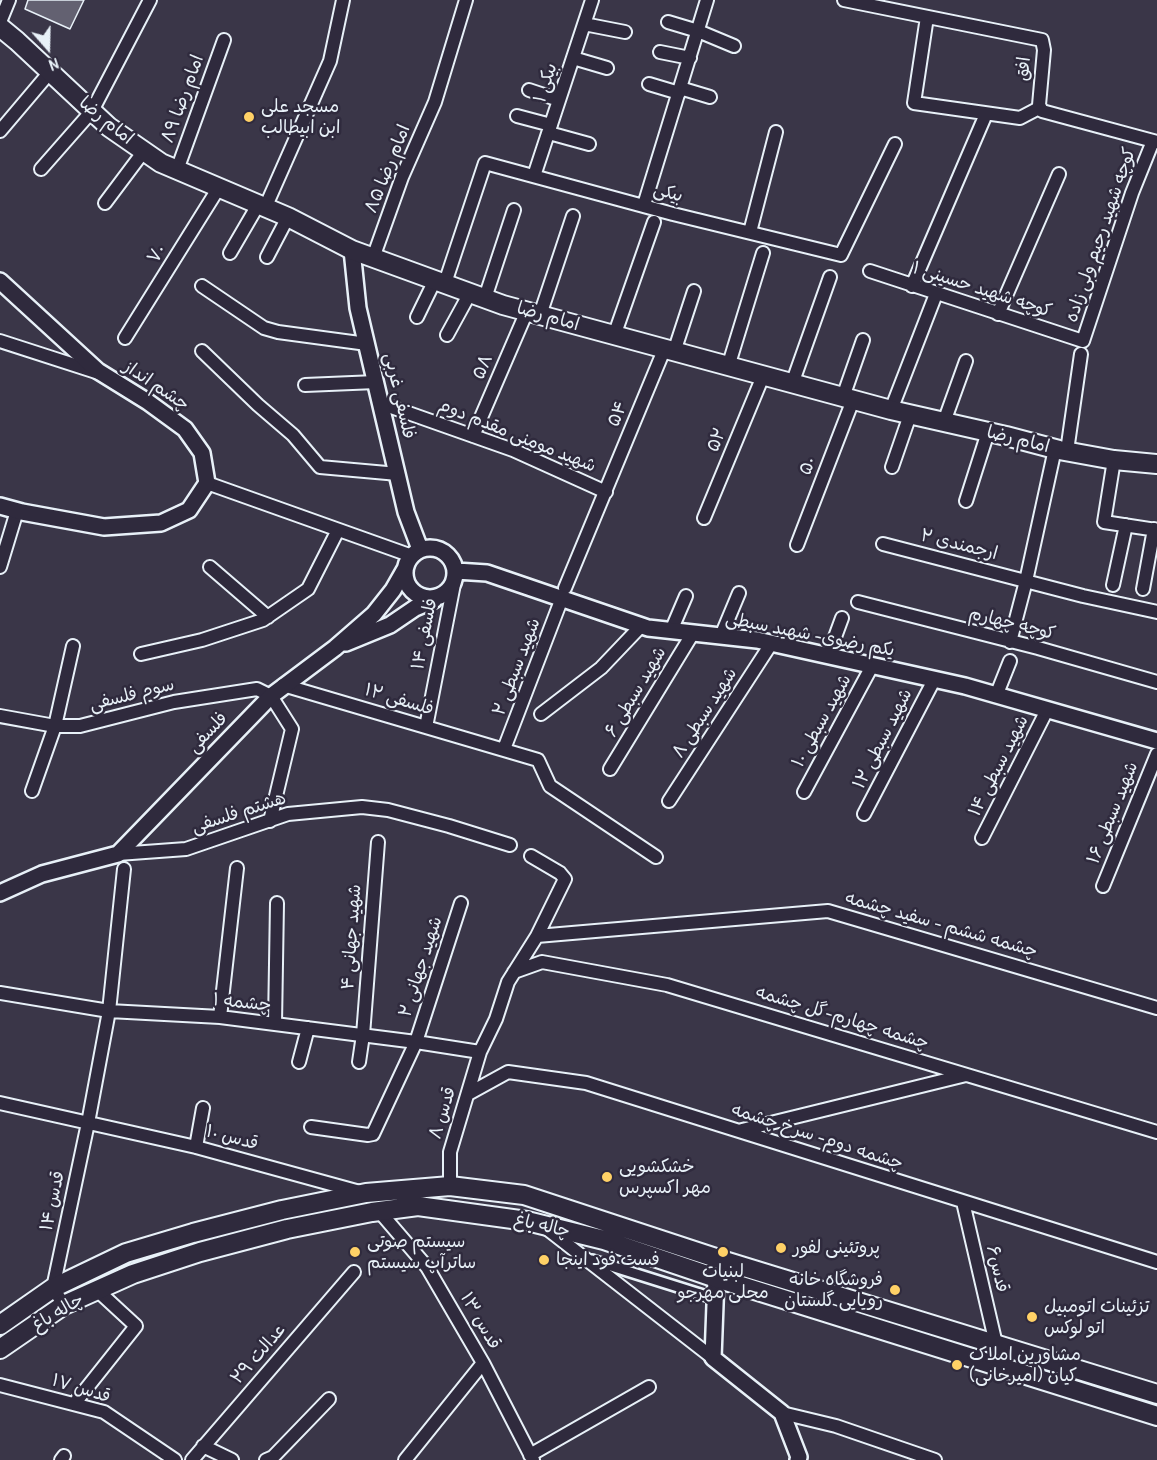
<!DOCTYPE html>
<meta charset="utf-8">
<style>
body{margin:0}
#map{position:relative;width:1157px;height:1460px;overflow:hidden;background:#3a3648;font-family:"Patrick Hand",sans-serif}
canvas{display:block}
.north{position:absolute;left:18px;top:18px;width:60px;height:60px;-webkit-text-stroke:4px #2f2a3d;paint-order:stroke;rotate:160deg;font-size:16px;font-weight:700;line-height:24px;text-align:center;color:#e8f1f8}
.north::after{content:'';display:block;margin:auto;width:21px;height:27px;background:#e8f1f8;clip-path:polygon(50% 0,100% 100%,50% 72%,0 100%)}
</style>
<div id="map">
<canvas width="1157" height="1460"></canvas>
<div class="north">N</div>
</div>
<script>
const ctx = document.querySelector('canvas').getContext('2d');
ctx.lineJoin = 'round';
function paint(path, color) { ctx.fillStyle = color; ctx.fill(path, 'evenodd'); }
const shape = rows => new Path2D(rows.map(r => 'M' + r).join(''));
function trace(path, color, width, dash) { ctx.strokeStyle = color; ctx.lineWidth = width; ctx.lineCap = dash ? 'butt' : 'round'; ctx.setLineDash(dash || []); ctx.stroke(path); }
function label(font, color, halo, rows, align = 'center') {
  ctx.font = font + ' "Patrick Hand","Playpen Sans Arabic",sans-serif'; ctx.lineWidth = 5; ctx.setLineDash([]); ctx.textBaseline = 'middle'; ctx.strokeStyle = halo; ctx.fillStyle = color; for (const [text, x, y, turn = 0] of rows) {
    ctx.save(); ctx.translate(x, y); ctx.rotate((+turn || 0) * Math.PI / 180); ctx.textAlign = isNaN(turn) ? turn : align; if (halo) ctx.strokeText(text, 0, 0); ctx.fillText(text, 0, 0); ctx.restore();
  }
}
const building = shape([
 [28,0,84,0,70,29,25,9,28,0]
]);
const pedestrian = shape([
 [592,1260,716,1299]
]);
const minor = shape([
 [844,0,1042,40,1044,50,1039,105,1042,111,1157,142],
 [927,17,914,103,1020,118,1039,108],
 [0,22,9,0],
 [668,22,698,31,734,46],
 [584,24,625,32],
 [660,52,690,58],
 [573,58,607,68],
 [649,84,679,93],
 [680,88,710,97],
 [529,90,559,100],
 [517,116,551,125],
 [0,131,50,72],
 [549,133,589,144],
 [41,169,92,111,150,0],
 [177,170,224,40],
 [534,176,592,0],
 [105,203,144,151],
 [644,205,707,0],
 [265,208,330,61,343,0],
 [750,232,776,132],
 [230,253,258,205],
 [267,257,288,217],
 [373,258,402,177,435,102,466,0],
 [870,271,1083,341,1132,193,1153,141],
 [445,283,485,163,673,214,841,255,895,144],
 [202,286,264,328,278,332,367,344],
 [912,286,986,114],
 [485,298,514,210],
 [998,314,1059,174],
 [540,315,573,216],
 [417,317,435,280],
 [447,335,470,293],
 [614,336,654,222],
 [125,338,218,189],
 [0,341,99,373],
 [202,351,258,405,293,435,320,467,398,474],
 [674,352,694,291],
 [728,367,763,253],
 [792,384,830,277],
 [305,385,376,382],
 [843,397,863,340],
 [380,403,513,450,606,492],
 [891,410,936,294],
 [944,422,966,361],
 [473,436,527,311],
 [1067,451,1081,354],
 [1114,460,1104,522,1157,530],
 [892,467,910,415],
 [207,483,412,556],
 [966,501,988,432],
 [704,518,763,376],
 [883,544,1083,596,1157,612],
 [797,545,853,400],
 [0,567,17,511],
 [210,567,268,617],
 [1113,585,1126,525],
 [565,588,664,350],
 [1143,589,1154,529],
 [858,602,1038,648,1157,682],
 [671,631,686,596],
 [721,636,739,593],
 [1010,642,1026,581,1055,449],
 [141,654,202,640,263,620,308,589,338,530],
 [828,656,842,618],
 [283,685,538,760,550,786,656,857],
 [996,696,1010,661],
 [541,714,601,668,641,626],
 [0,716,55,726,80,726,174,702,257,689,271,696,292,729,270,821],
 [426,727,454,584],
 [504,749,562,598],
 [610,769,693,633],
 [32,791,55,726,73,646],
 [804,792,872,666],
 [669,801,771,644],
 [864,814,934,680],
 [982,838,1047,710],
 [118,854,186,849,288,814,362,807,388,810,449,826,510,845],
 [531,856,560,873,565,879,537,936],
 [1103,886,1157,754],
 [514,972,542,962,667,985,1157,1132],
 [0,993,109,1011,220,1017,416,1042,480,1052],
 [220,1017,237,868],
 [275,1024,277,903],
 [299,1062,308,1028],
 [359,1062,363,1035,378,842],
 [468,1094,508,1072,586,1083,1157,1262],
 [0,1103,196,1147,360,1192],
 [311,1127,368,1135,373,1134,416,1042,461,903],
 [742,1130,966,1075],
 [196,1147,203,1108],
 [450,1186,450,1152,480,1052,496,1019,508,982,537,936,828,911,1157,1008],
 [963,1202,996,1344],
 [379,1211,427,1267,483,1363,533,1460],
 [546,1228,713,1358],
 [64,1305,53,1288,88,1123,109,1011,124,869],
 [0,1385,104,1412,175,1460],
 [74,1404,136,1326,97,1290],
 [782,1413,836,1426,935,1460],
 [203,1446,232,1460],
 [530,1455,649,1387],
 [61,1460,64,1456],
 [192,1460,354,1272],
 [266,1460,273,1457,329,1399],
 [405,1460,483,1363]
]);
const tertiary = shape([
 [352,250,358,308,406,512,420,549],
 [0,281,98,371,148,402,185,429,202,453,207,483,189,510,161,523,104,527,22,512,0,506],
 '405 573a25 25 0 1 1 50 0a25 25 0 1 1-50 0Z',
 [456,571,487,573,648,628,757,640,965,686,1157,741],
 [346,643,390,625,415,608,434,600],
 [0,893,42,874,118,854,271,696,335,648,374,614,393,590,405,569],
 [716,1278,713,1358,782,1413,799,1457,798,1460]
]);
const secondary = shape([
 [0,27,17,41,109,127,161,163,288,217,352,250,503,305,891,410,1006,436,1059,450,1114,460,1157,464],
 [0,1325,53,1288,126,1253,193,1233,282,1210,366,1193,450,1186,524,1195,728,1262,1157,1394],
 [0,1349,64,1305,133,1274,200,1252,287,1229,372,1212,418,1206,527,1221,604,1240,716,1278,1157,1416]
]);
const markers = [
 [249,117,6,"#ffd166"],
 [607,1177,6,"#ffd166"],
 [781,1248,6,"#ffd166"],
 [355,1252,6,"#ffd166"],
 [723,1252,6,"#ffd166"],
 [544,1260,6,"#ffd166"],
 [895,1290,6,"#ffd166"],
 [1032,1317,6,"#ffd166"],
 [957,1365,6,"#ffd166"]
];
const streetNames = [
 ["افق",1024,69,-84],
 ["۱ بیکی",546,83,-72],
 ["امام رضا ۸۹",183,99,-70],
 ["امام رضا",106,121,39],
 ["امام رضا ۸۵",388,169,-68],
 ["بیکی",668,193,16],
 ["کوچه شهید رحیم ولی زاده",1101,235,-71],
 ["۷۰",157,254,-58],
 ["کوچه شهید حسینی ۱",982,290,18],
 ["امام رضا",548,317,16],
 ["۵۸",483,367,-67],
 ["چشم انداز",156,386,34],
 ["فلسفی غربی",399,396,77],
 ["۵۴",618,414,-68],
 ["شهید مومنی مقدم دوم",517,436,22],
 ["۵۲",717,440,-67],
 ["امام رضا",1018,440,14],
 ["۵۰",808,466,-69],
 ["۲ ارجمندی",959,545,14],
 ["کوچه چهارم",1012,624,14],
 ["۱۴ فلسفی",425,634,-79],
 ["یکم رضوی- شهید سبطی",810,635,11],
 ["۲ شهید سبطی",517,667,-69],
 ["۶ شهید سبطی",636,692,-59],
 ["سوم فلسفی",132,695,-14],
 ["۱۲ فلسفی",399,700,17],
 ["۸ شهید سبطی",705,713,-57],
 ["۱۰ شهید سبطی",822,721,-61],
 ["فلسفی",208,733,-46],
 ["۱۲ شهید سبطی",883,739,-63],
 ["شهید سبطی ۱۴",999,766,-63],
 ["هشتم فلسفی",239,813,-18],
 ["شهید سبطی ۱۶",1113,813,-68],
 ["چشمه ششم - سفید چشمه",941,925,16],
 ["۴ شهید جهانی",352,937,-86],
 ["۲ شهید جهانی",421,967,-72],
 ["چشمه ۱",242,1003,6],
 ["چشمه چهارم-گل چشمه",842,1018,17],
 ["قدس ۸",443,1113,-73],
 ["چشمه دوم- سرخ چشمه",817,1137,18],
 ["قدس ۱۰",232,1138,15],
 ["قدس ۱۴",53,1201,-78],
 ["چاله باغ",542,1226,13],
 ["قدس۶",997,1269,77],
 ["چاله باغ",58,1313,-31],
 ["قدس ۱۳",480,1321,60],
 ["عدالت ۲۹",259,1354,-49],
 ["قدس ۱۷",81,1389,17]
];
const poiNames = [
 ["مسجد علی",261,107],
 ["ابن ابیطالب",261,128],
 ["خشکشویی",619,1167],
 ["مهر اکسپرس",619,1188],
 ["سیستم صوتی",367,1242],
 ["ساترآپ سیستم",367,1263],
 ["پروتئینی لفور",793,1248],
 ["فست فود اينجا",556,1260],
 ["لبنیات",723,1272,"center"],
 ["محلی مهرجو",723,1293,"center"],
 ["فروشگاه خانه",883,1280,"right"],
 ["رویایی گلستان",883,1301,"right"],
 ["تزئینات اتومبیل",1044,1307],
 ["اتو لوکس",1044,1328],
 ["مشاورین املاک",969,1355],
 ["کیان (امیرخانی)",969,1376]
];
paint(building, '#636171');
trace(building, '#e8f1f8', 1.5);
trace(pedestrian, '#e8f1f8', 14);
trace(minor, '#e8f1f8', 16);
trace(tertiary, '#e8f1f8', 20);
trace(secondary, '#e8f1f8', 22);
trace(pedestrian, '#2f2a3d', 9);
trace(minor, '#2f2a3d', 12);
trace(tertiary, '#2f2a3d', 15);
trace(secondary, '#2f2a3d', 18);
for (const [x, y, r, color] of markers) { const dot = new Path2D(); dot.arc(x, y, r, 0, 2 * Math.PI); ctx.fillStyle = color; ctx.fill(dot); trace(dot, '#2f2a3d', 2); }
label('18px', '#e8f1f8', '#2f2a3d', streetNames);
label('18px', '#e8f1f8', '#2f2a3d', poiNames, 'left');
</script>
